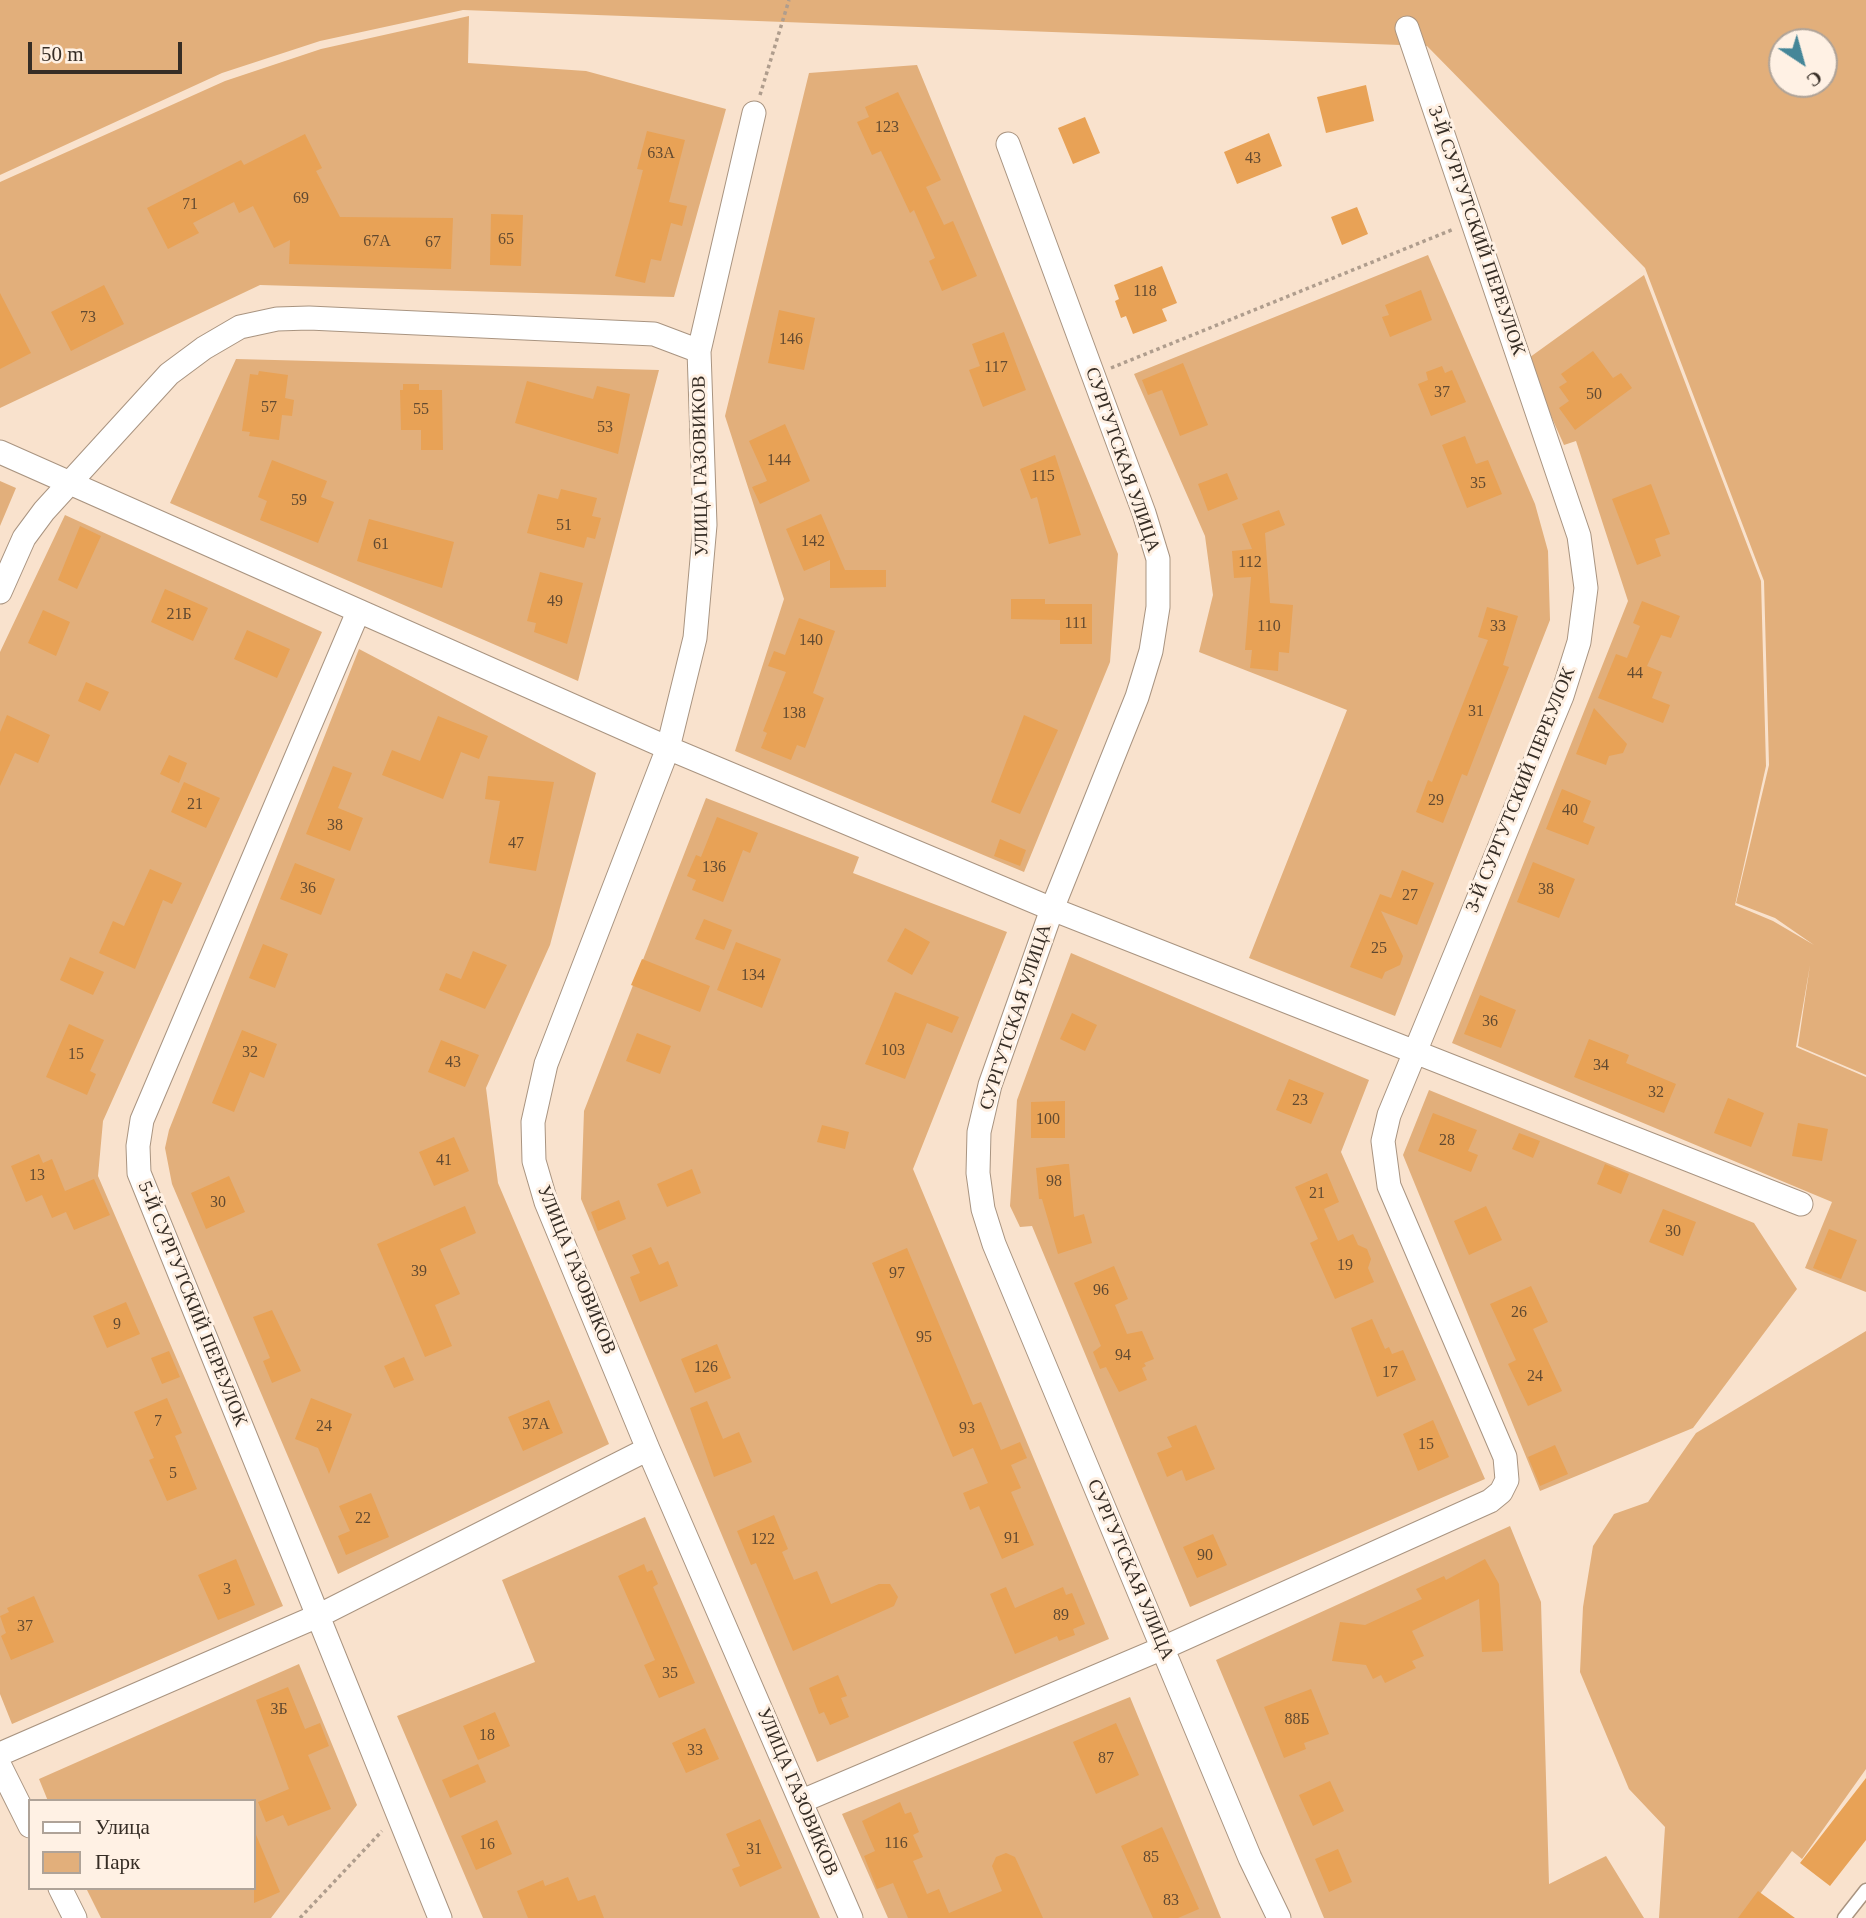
<!DOCTYPE html>
<meta charset="utf-8">
<style>
body{margin:0}
#map{position:relative;width:1866px;height:1918px;overflow:hidden;background:#f9e2cd;font-family:Georgia,serif}
canvas{display:block}
.legend{position:absolute;left:28px;top:1799px;width:228px;height:91px;box-sizing:border-box;background:#fff1e4;border:2px solid #afa398;margin:0;padding:9px 12px;list-style:none;font-size:21px;color:#362d25}
.legend li{display:flex;align-items:center;gap:14px;height:35px}
.legend b{width:35px;border:2px solid #afa398}
.north{position:absolute;left:1768px;top:28px;width:70px;height:70px;box-sizing:border-box;background:#fff1e4;border:2px solid #afa398;border-radius:50%;rotate:144deg;font-size:19px;font-weight:700;line-height:28px;text-align:center;color:#362d25}
.north::after{content:'';display:block;margin:auto;width:24px;height:32px;background:#458698;clip-path:polygon(50% 0,100% 100%,50% 72%,0 100%)}
.scale{position:absolute;left:28px;top:42px;width:154px;height:32px;box-sizing:border-box;border:4px solid #362d25;border-top:0;padding-left:9px;font-size:21px;line-height:24px;white-space:nowrap;color:#362d25;-webkit-text-stroke:5px #fff1e4;paint-order:stroke}
</style>
<div id="map">
<canvas width="1866" height="1918"></canvas>
<ul class="legend">
<li><b style="height:9px;background:#fff"></b>Улица</li>
<li><b style="height:19px;background:#e2af7b"></b>Парк</li>
</ul>
<div class="north">С</div>
<div class="scale">50 m</div>
</div>
<script>
const ctx = document.querySelector('canvas').getContext('2d');
ctx.lineJoin = 'round';
function paint(path, color) { ctx.fillStyle = color; ctx.fill(path, 'evenodd'); }
const shape = rows => new Path2D(rows.map(r => 'M' + r).join(''));
function trace(path, color, width, dash) { ctx.strokeStyle = color; ctx.lineWidth = width; ctx.lineCap = dash ? 'butt' : 'round'; ctx.setLineDash(dash || []); ctx.stroke(path); }
function label(font, color, halo, rows, align = 'center') {
  ctx.font = font + ' Georgia,serif'; ctx.lineWidth = 6; ctx.setLineDash([]); ctx.textBaseline = 'middle'; ctx.strokeStyle = halo; ctx.fillStyle = color; for (const [text, x, y, turn = 0] of rows) {
    ctx.save(); ctx.translate(x, y); ctx.rotate((+turn || 0) * Math.PI / 180); ctx.textAlign = isNaN(turn) ? turn : align; if (halo) ctx.strokeText(text, 0, 0); ctx.fillText(text, 0, 0); ctx.restore();
  }
}
const green = shape([
 [0,0,1866,0,1866,1075,1798,1046,1810,965,1796,1047,1866,1077,1866,1292,1805,1268,1832,1202,1452,1043,1628,601,1576,441,1564,445,1526,360,1644,275,1761,581,1766,766,1735,905,1773,921,1814,945,1775,918,1736,903,1769,765,1764,581,1645,268,1427,46,463,10,320,41,222,73,0,175],
 [1782,42,1824,42,1824,84,1782,84],
 [469,16,468,63,586,71,726,109,674,297,260,285,0,408,0,182,225,81,321,49],
 [917,65,1118,554,1110,662,1024,872,735,751,784,599,725,416,809,73],
 [1428,255,1535,504,1548,551,1550,620,1395,1016,1249,958,1347,710,1199,652,1213,595,1205,536,1134,374],
 [236,359,659,370,578,681,170,503],
 [0,481,16,488,0,526],
 [65,515,322,632,103,1121,98,1176,283,1606,12,1724,0,1694,0,652],
 [359,649,596,773,550,945,486,1088,498,1183,609,1444,338,1574,172,1184,165,1148,169,1130],
 [706,798,859,857,853,873,1007,932,913,1169,1109,1639,817,1762,581,1199,584,1111],
 [1071,953,1369,1080,1341,1152,1485,1479,1190,1607,1032,1226,1020,1227,1010,1206,1017,1100],
 [1429,1090,1754,1223,1797,1289,1693,1428,1540,1491,1403,1155],
 [1866,1331,1866,1769,1802,1859,1792,1851,1742,1918,1659,1918,1665,1827,1629,1789,1580,1672,1583,1607,1593,1546,1614,1514,1648,1502,1696,1433],
 [645,1517,820,1918,483,1918,397,1716,535,1662,502,1580],
 [1510,1526,1541,1602,1549,1884,1606,1856,1644,1918,1324,1918,1216,1660],
 [299,1664,357,1805,271,1918,101,1918,86,1888,254,1888,254,1801,48,1801,39,1779],
 [1130,1697,1221,1918,888,1918,842,1814]
]);
const building = shape([
 [1366,85,1374,121,1326,133,1317,97],
 [898,92,941,180,926,187,944,225,953,221,977,276,942,291,929,261,935,258,914,210,910,213,881,151,872,155,857,122,869,117,865,107],
 [1085,117,1100,153,1073,164,1058,128],
 [647,131,685,140,669,202,687,206,682,226,671,223,661,261,651,259,645,283,615,276,643,170,637,169],
 [1269,133,1282,166,1237,184,1224,152],
 [305,134,322,168,316,171,340,217,453,218,451,269,289,264,290,240,274,248,253,206,239,213,234,202,193,223,199,233,168,249,147,208,241,160,244,165],
 [1357,207,1368,234,1342,245,1331,217],
 [491,214,523,215,521,266,490,265],
 [1162,266,1177,303,1162,309,1167,321,1133,334,1126,316,1121,318,1115,301,1119,299,1114,285],
 [104,285,124,324,71,351,51,312],
 [1421,290,1432,320,1390,337,1382,317,1389,315,1385,305],
 [0,293,31,353,0,369],
 [779,310,815,318,804,370,768,363],
 [1004,332,1026,390,983,407,969,370,980,366,972,344],
 [1593,351,1613,378,1621,373,1632,388,1575,430,1559,408,1569,401,1559,387,1567,382,1561,374],
 [1183,363,1208,425,1180,436,1162,390,1148,395,1142,380],
 [1442,366,1445,373,1452,370,1466,402,1431,416,1418,384,1428,380,1426,372],
 [259,371,288,375,285,398,294,400,292,416,282,415,279,440,249,436,250,432,242,431,250,374,258,375],
 [527,381,593,399,597,386,630,394,618,454,515,423],
 [403,384,419,384,419,390,442,390,443,450,421,450,421,430,401,430,400,390,403,390],
 [785,424,810,481,760,504,752,487,767,481,749,441],
 [1465,436,1476,464,1488,460,1502,494,1467,508,1442,445],
 [1055,455,1081,535,1049,544,1037,497,1031,499,1020,469],
 [272,460,327,481,321,497,334,502,318,543,260,520,267,501,258,497],
 [1227,473,1238,499,1208,511,1198,484],
 [1651,484,1670,534,1655,539,1661,556,1637,565,1612,499],
 [561,489,597,498,592,516,601,518,595,539,587,537,584,548,527,533,538,494,558,499],
 [1279,510,1285,525,1265,533,1270,603,1293,605,1289,653,1279,652,1278,671,1250,668,1252,650,1245,650,1251,577,1234,578,1232,551,1252,549,1242,524],
 [821,514,845,570,886,570,886,587,830,588,830,560,804,571,786,529],
 [369,519,454,542,442,588,357,561],
 [80,526,101,536,77,589,58,580],
 [540,572,583,583,567,644,534,632,536,623,527,621],
 [165,589,208,608,193,641,151,622],
 [1011,599,1045,599,1045,604,1092,604,1092,644,1060,644,1060,620,1011,619],
 [1642,601,1680,616,1671,638,1661,635,1647,666,1662,672,1652,698,1670,705,1663,723,1598,698,1616,654,1627,658,1640,626,1633,623],
 [1487,607,1518,616,1503,665,1509,667,1467,776,1462,774,1443,823,1416,812,1428,780,1432,782,1488,640,1478,637],
 [43,610,70,622,56,656,28,643],
 [799,618,835,631,813,693,824,698,805,748,797,745,791,760,761,748,767,733,763,731,786,672,768,666,774,651,785,655],
 [247,630,290,649,277,678,234,659],
 [86,682,109,692,100,711,78,701],
 [1594,708,1627,744,1623,753,1609,756,1606,765,1576,754],
 [7,715,50,735,38,763,15,753,0,786,0,732],
 [1024,715,1058,730,1020,814,991,802],
 [438,716,488,736,479,759,461,752,443,799,382,775,392,750,420,761],
 [169,755,187,763,179,783,160,774],
 [333,766,352,773,338,808,363,818,350,851,306,834],
 [488,776,554,782,536,871,489,863,500,801,485,799],
 [184,782,220,798,206,828,171,812],
 [1562,789,1591,801,1583,822,1595,827,1588,845,1546,829],
 [717,817,758,833,750,853,743,850,723,902,692,890,696,880,687,876,696,855,701,857],
 [1000,839,1026,850,1020,866,994,856],
 [1533,862,1575,879,1559,918,1517,902],
 [295,863,335,879,321,915,280,899],
 [150,869,182,883,172,904,163,900,135,969,99,953,113,921,124,926],
 [1402,870,1434,883,1417,925,1381,911,1403,956,1400,965,1385,972,1382,979,1350,967,1380,894,1391,898],
 [704,919,732,930,724,950,695,939],
 [905,928,930,942,912,975,887,961],
 [736,942,781,959,762,1008,717,990],
 [263,944,288,954,275,988,249,978],
 [473,951,507,965,485,1009,439,990,446,973,461,979],
 [70,957,104,972,93,995,60,980],
 [642,959,710,986,700,1012,631,985],
 [895,992,959,1017,952,1033,927,1023,905,1079,865,1064],
 [1480,995,1516,1010,1501,1048,1464,1034],
 [1072,1013,1097,1025,1085,1051,1060,1039],
 [69,1024,104,1040,90,1071,96,1074,87,1095,46,1077],
 [242,1030,277,1044,264,1078,250,1072,234,1112,212,1103],
 [637,1033,671,1046,660,1074,626,1061],
 [1589,1039,1629,1055,1626,1063,1676,1084,1664,1113,1574,1077],
 [441,1040,479,1055,465,1087,428,1072],
 [1289,1079,1324,1093,1311,1124,1276,1110],
 [1728,1098,1764,1113,1751,1147,1714,1133],
 [1065,1101,1065,1138,1031,1138,1031,1102],
 [1433,1113,1477,1130,1468,1151,1478,1155,1471,1172,1418,1151],
 [1798,1123,1828,1129,1822,1161,1792,1156],
 [822,1125,849,1132,845,1149,817,1142],
 [1519,1133,1540,1141,1533,1158,1512,1149],
 [454,1137,469,1171,434,1186,419,1152],
 [39,1154,43,1163,52,1159,65,1191,94,1179,110,1215,74,1230,66,1212,52,1218,42,1195,26,1202,11,1166],
 [1065,1164,1069,1164,1074,1217,1084,1214,1092,1243,1058,1254,1042,1199,1039,1199,1036,1168],
 [1605,1164,1629,1174,1621,1194,1597,1184],
 [692,1169,701,1193,667,1207,657,1184],
 [1327,1173,1339,1202,1324,1209,1338,1241,1353,1234,1358,1245,1367,1249,1371,1259,1368,1268,1374,1282,1335,1299,1310,1243,1318,1239,1295,1187],
 [229,1176,245,1212,206,1229,191,1193],
 [619,1200,626,1219,598,1231,591,1212],
 [465,1206,476,1233,440,1249,460,1294,435,1305,452,1346,425,1357,377,1244],
 [1486,1206,1502,1240,1469,1255,1454,1221],
 [1663,1209,1696,1222,1683,1256,1649,1242],
 [1829,1229,1857,1240,1841,1279,1813,1268],
 [651,1247,659,1265,668,1261,678,1286,640,1302,630,1277,640,1273,632,1255],
 [907,1248,973,1405,981,1402,1001,1450,1020,1442,1027,1458,1011,1465,1021,1488,1011,1492,1034,1545,1002,1559,979,1506,970,1510,963,1493,988,1483,973,1448,953,1457,872,1263],
 [1114,1266,1128,1299,1115,1305,1127,1334,1142,1331,1154,1359,1144,1363,1146,1366,1142,1368,1147,1380,1119,1392,1106,1367,1100,1369,1093,1352,1101,1346,1074,1283],
 [1531,1286,1548,1322,1533,1329,1562,1391,1528,1406,1508,1364,1516,1360,1490,1304],
 [126,1302,140,1334,107,1348,93,1316],
 [272,1310,301,1371,272,1383,263,1361,270,1358,253,1317],
 [1372,1319,1385,1349,1389,1347,1392,1354,1403,1350,1416,1380,1377,1397,1351,1328],
 [717,1344,731,1378,695,1393,681,1359],
 [169,1351,180,1377,162,1384,151,1358],
 [404,1357,414,1380,394,1388,384,1366],
 [167,1398,182,1433,175,1436,197,1489,167,1501,149,1460,154,1458,134,1412],
 [311,1398,352,1414,329,1474,318,1448,295,1439],
 [549,1400,563,1433,523,1451,508,1417],
 [707,1401,723,1439,739,1432,752,1462,714,1477,690,1408],
 [1433,1420,1449,1457,1418,1471,1403,1434],
 [1196,1425,1215,1469,1186,1481,1182,1470,1167,1477,1157,1453,1172,1447,1167,1437],
 [1555,1445,1568,1474,1540,1486,1528,1457],
 [371,1493,389,1537,346,1555,338,1536,350,1531,339,1506],
 [774,1515,788,1549,782,1552,794,1580,817,1571,831,1604,879,1584,890,1584,898,1597,894,1606,793,1651,756,1563,751,1565,737,1531],
 [1213,1534,1227,1565,1197,1578,1183,1547],
 [236,1559,255,1605,218,1620,198,1575],
 [1485,1559,1499,1584,1503,1651,1482,1652,1479,1599,1412,1631,1424,1656,1412,1661,1416,1668,1385,1683,1381,1675,1373,1679,1366,1665,1332,1661,1340,1622,1365,1625,1422,1599,1416,1589,1444,1576,1446,1580],
 [644,1564,647,1572,652,1570,658,1584,653,1587,695,1683,659,1698,644,1665,655,1660,618,1576],
 [1006,1587,1015,1608,1063,1587,1066,1595,1072,1593,1085,1624,1073,1629,1075,1635,1059,1641,1057,1636,1015,1654,990,1594],
 [34,1596,54,1642,11,1660,1,1636,6,1633,0,1616,9,1612,7,1608],
 [838,1675,847,1696,841,1698,849,1717,830,1725,824,1712,819,1714,809,1688],
 [288,1687,305,1729,320,1723,329,1746,308,1755,331,1809,288,1826,283,1815,266,1822,258,1802,289,1789,256,1700],
 [1311,1689,1329,1734,1304,1743,1306,1749,1284,1758,1264,1707],
 [495,1712,510,1746,478,1760,463,1726],
 [1116,1723,1139,1775,1096,1794,1073,1742],
 [705,1728,719,1759,686,1773,672,1743],
 [478,1764,486,1782,450,1798,442,1780],
 [1866,1778,1866,1840,1830,1886,1800,1863],
 [1330,1781,1344,1811,1313,1826,1299,1795],
 [900,1802,905,1814,911,1812,919,1832,913,1835,923,1857,913,1861,927,1894,939,1889,949,1913,1002,1891,992,1866,996,1857,1006,1853,1015,1857,1043,1918,908,1918,893,1883,877,1889,864,1856,875,1851,862,1821],
 [760,1819,782,1868,740,1887,732,1869,740,1866,726,1834],
 [497,1820,512,1854,476,1870,461,1836],
 [1162,1827,1199,1909,1178,1918,1153,1918,1121,1846],
 [254,1830,280,1892,254,1903],
 [1338,1849,1352,1882,1329,1892,1315,1859],
 [568,1877,578,1901,595,1895,604,1918,528,1918,517,1891,543,1880,545,1886],
 [1758,1891,1795,1918,1738,1918]
]);
const path = shape([
 [760,95,789,0],
 [1111,368,1454,229],
 [300,1918,382,1831]
]);
const lane = shape([
 [1844,1918,1866,1890]
]);
const street = shape([
 [754,113,699,351,705,525,695,638,668,748,546,1064,533,1122,534,1161,546,1202,648,1449,851,1918],
 [1008,144,1144,513,1158,559,1158,607,1151,651,1137,697,1052,909,990,1085,979,1132,978,1173,983,1209,994,1244,1250,1858,1279,1918],
 [0,452,668,748,1052,909,1801,1204],
 [0,592,24,538,44,511,169,374,204,348,240,327,277,319,309,318,654,334,699,351],
 [358,612,142,1120,138,1146,139,1173,440,1918],
 [0,1754,320,1615,648,1449],
 [0,1766,30,1826],
 [802,1801,1163,1648,1490,1501,1501,1492,1507,1480,1505,1457,1389,1186,1383,1141,1389,1115,1562,696,1579,642,1586,588,1579,536,1407,28],
 [60,1888,75,1918]
]);
const numberNames = [
 ["123",887,128],
 ["63А",661,154],
 ["43",1253,159],
 ["69",301,199],
 ["71",190,205],
 ["65",506,240],
 ["67А",377,242],
 ["67",433,243],
 ["118",1145,292],
 ["73",88,318],
 ["146",791,340],
 ["117",996,368],
 ["37",1442,393],
 ["50",1594,395],
 ["57",269,408],
 ["55",421,410],
 ["53",605,428],
 ["144",779,461],
 ["115",1043,477],
 ["35",1478,484],
 ["59",299,501],
 ["51",564,526],
 ["142",813,542],
 ["61",381,545],
 ["112",1250,563],
 ["49",555,602],
 ["21Б",179,615],
 ["111",1076,624],
 ["110",1269,627],
 ["33",1498,627],
 ["140",811,641],
 ["44",1635,674],
 ["31",1476,712],
 ["138",794,714],
 ["29",1436,801],
 ["21",195,805],
 ["40",1570,811],
 ["38",335,826],
 ["47",516,844],
 ["136",714,868],
 ["36",308,889],
 ["38",1546,890],
 ["27",1410,896],
 ["25",1379,949],
 ["134",753,976],
 ["36",1490,1022],
 ["103",893,1051],
 ["32",250,1053],
 ["15",76,1055],
 ["43",453,1063],
 ["34",1601,1066],
 ["32",1656,1093],
 ["23",1300,1101],
 ["100",1048,1120],
 ["28",1447,1141],
 ["41",444,1161],
 ["13",37,1176],
 ["98",1054,1182],
 ["21",1317,1194],
 ["30",218,1203],
 ["30",1673,1232],
 ["19",1345,1266],
 ["39",419,1272],
 ["97",897,1274],
 ["96",1101,1291],
 ["26",1519,1313],
 ["9",117,1325],
 ["95",924,1338],
 ["94",1123,1356],
 ["126",706,1368],
 ["17",1390,1373],
 ["24",1535,1377],
 ["7",158,1422],
 ["37А",536,1425],
 ["24",324,1427],
 ["93",967,1429],
 ["15",1426,1445],
 ["5",173,1474],
 ["22",363,1519],
 ["91",1012,1539],
 ["122",763,1540],
 ["90",1205,1556],
 ["3",227,1590],
 ["89",1061,1616],
 ["37",25,1627],
 ["35",670,1674],
 ["3Б",279,1710],
 ["88Б",1297,1720],
 ["18",487,1736],
 ["33",695,1751],
 ["87",1106,1759],
 ["116",896,1844],
 ["16",487,1845],
 ["31",754,1850],
 ["85",1151,1858],
 ["83",1171,1901]
];
const streetNames = [
 ["3-Й СУРГУТСКИЙ ПЕРЕУЛОК",1476,231,71],
 ["СУРГУТСКАЯ УЛИЦА",1122,460,71],
 ["УЛИЦА ГАЗОВИКОВ",701,466,-91],
 ["3-Й СУРГУТСКИЙ ПЕРЕУЛОК",1521,790,-68],
 ["СУРГУТСКАЯ УЛИЦА",1016,1017,-72],
 ["УЛИЦА ГАЗОВИКОВ",576,1270,68],
 ["5-Й СУРГУТСКИЙ ПЕРЕУЛОК",192,1304,68],
 ["СУРГУТСКАЯ УЛИЦА",1130,1570,67],
 ["УЛИЦА ГАЗОВИКОВ",797,1792,67]
];
paint(green, '#e2af7b');
paint(building, '#e8a256');
trace(lane, '#a99480', 15);
trace(street, '#a99480', 25);
trace(path, '#af9d8d', 3.5, [3.5, 3.5]);
trace(lane, '#fff', 12);
trace(street, '#fff', 23);
label('16px', '#624a31', null, numberNames);
label('19px', '#362d25', '#fff1e4', streetNames);
</script>
